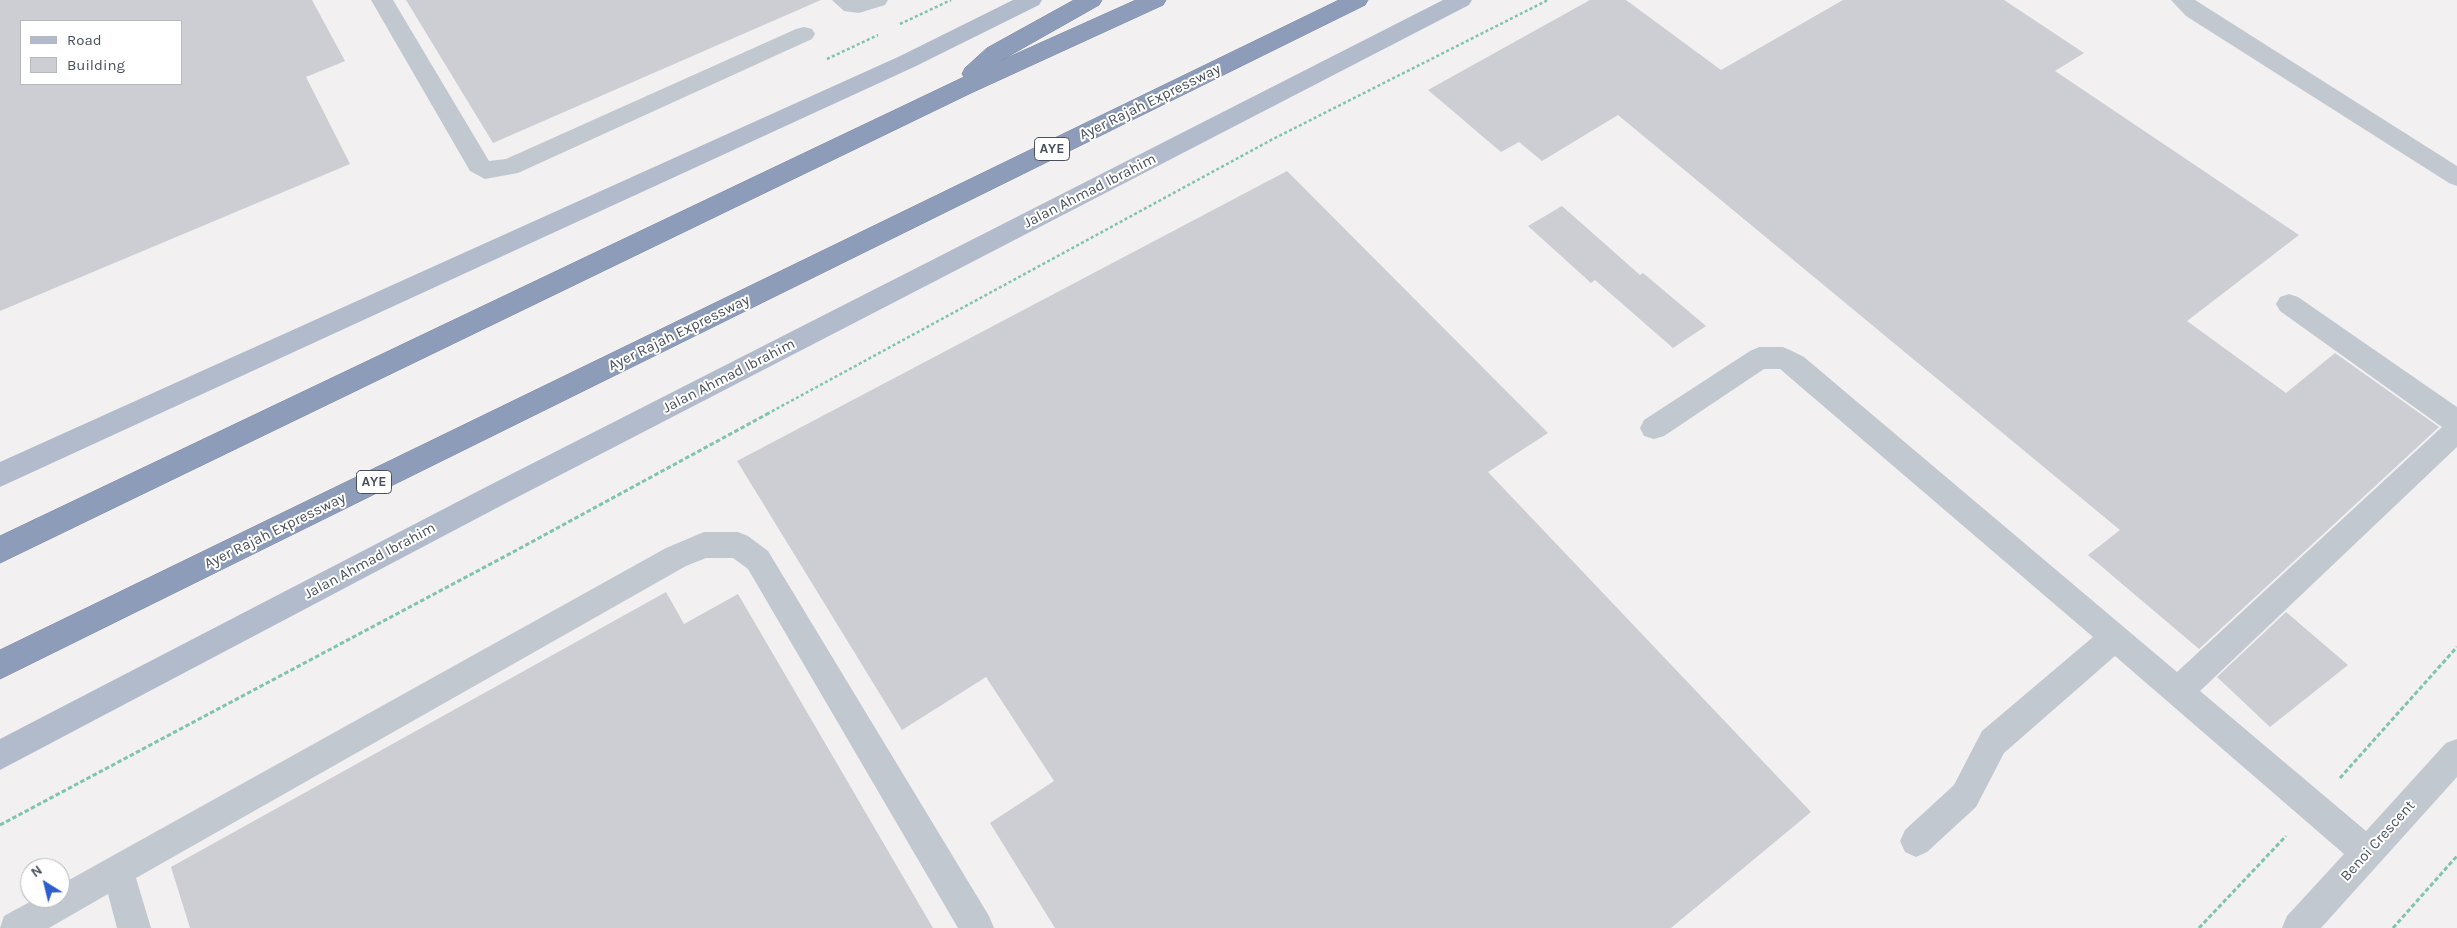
<!DOCTYPE html>
<style>
body{margin:0}
#map{position:relative;width:2457px;height:928px;overflow:hidden;background:#f2f0f0;font-family:Karla,sans-serif}
canvas{display:block}
.legend{position:absolute;left:20px;top:20px;width:162px;height:65px;box-sizing:border-box;background:#fff;border:1px solid #b6b9bd;margin:0;padding:6px 9px;list-style:none;font-size:15px;color:#49505b}
.legend li{display:flex;align-items:center;gap:10px;height:25px}
.legend b{width:25px;border:1px solid #b6b9bd}
.north{position:absolute;left:20px;top:858px;width:50px;height:50px;box-sizing:border-box;background:#fff;border:1px solid #b6b9bd;border-radius:50%;rotate:324deg;font-size:14px;font-weight:700;line-height:20px;text-align:center;color:#49505b}
.north::after{content:'';display:block;margin:auto;width:18px;height:22px;background:#2e5ece;clip-path:polygon(50% 0,100% 100%,50% 72%,0 100%)}
</style>
<div id="map">
<canvas width="2457" height="928"></canvas>
<ul class="legend">
<li><b style="height:6px;background:#b2bbcb"></b>Road</li>
<li><b style="height:14px;background:#cdced3"></b>Building</li>
</ul>
<div class="north">N</div>
</div>
<script>
const ctx = document.querySelector('canvas').getContext('2d');
ctx.lineJoin = 'round';
function paint(path, color) { ctx.fillStyle = color; ctx.fill(path, 'evenodd'); }
const shape = rows => new Path2D(rows.map(r => 'M' + r).join(''));
function trace(path, color, width, dash) { ctx.strokeStyle = color; ctx.lineWidth = width; ctx.lineCap = dash ? 'butt' : 'round'; ctx.setLineDash(dash || []); ctx.stroke(path); }
function label(font, color, halo, rows, align = 'center') {
  ctx.font = font + ' Karla,sans-serif'; ctx.lineWidth = 4; ctx.setLineDash([]); ctx.textBaseline = 'middle'; ctx.strokeStyle = halo; ctx.fillStyle = color; for (const [text, x, y, turn = 0] of rows) {
    ctx.save(); ctx.translate(x, y); ctx.rotate((+turn || 0) * Math.PI / 180); ctx.textAlign = isNaN(turn) ? turn : align; if (halo) ctx.strokeText(text, 0, 0); ctx.fillText(text, 0, 0); ctx.restore();
  }
}
const building = shape([
 [0,0,312,0,345,61,306,77,350,164,0,311],
 [21,21,181,21,181,84,21,84],
 [406,0,821,0,493,143],
 [1590,0,1626,0,1721,70,1843,0,2004,0,2084,53,2055,71,2299,235,2187,321,2286,393,2335,353,2439,427,2199,649,2088,555,2120,530,1618,115,1542,161,1519,142,1501,152,1428,90],
 [1287,171,1548,433,1488,472,1811,812,1671,928,1055,928,990,823,1054,781,986,677,902,730,737,461],
 [1562,206,1640,275,1643,273,1706,326,1673,348,1595,280,1591,283,1528,226],
 [666,592,684,624,738,594,933,928,190,928,171,867],
 [2286,612,2348,665,2270,727,2217,677]
]);
const pathFar1 = shape([
 [900,24,951,0],
 [827,59,878,35],
 [767,414,1273,139,1548,0]
]);
const path = shape([
 [2340,778,2457,647],
 [0,825,515,551,769,413],
 [2199,928,2286,836],
 [2393,928,2457,856]
]);
const minor = shape([
 [371,0,393,0,489,161,506,159,796,29,804,27,812,29,815,34,812,39,518,173,485,179,470,171,371,0],
 [832,0,888,0,885,5,859,13,844,11,832,0],
 [2171,0,2195,0,2457,166,2457,186,2449,183,2186,16,2171,0],
 [2289,294,2298,297,2457,407,2457,447,2200,691,2366,831,2446,743,2457,739,2457,777,2321,928,2282,928,2287,916,2344,854,2115,656,2004,753,1976,807,1927,852,1916,857,1905,852,1900,841,1905,830,1954,785,1982,731,2093,637,1780,369,1764,369,1664,436,1654,439,1644,436,1640,428,1644,420,1750,351,1759,347,1783,347,1792,351,1804,357,2177,672,2442,427,2280,311,2276,304,2280,297,2289,294],
 [704,532,738,532,748,536,768,551,989,916,994,928,958,928,748,569,733,558,706,558,686,566,136,878,151,928,117,928,108,894,49,928,0,928,4,916,37,898,60,898,60,885,666,548,704,532]
]);
const major = shape([
 [1013,0,1042,0,1039,5,914,67,0,487,0,462,898,57,1013,0],
 [1443,0,1472,0,1469,5,508,502,0,770,0,739,488,486,1443,0]
]);
const highway = shape([
 [1074,0,1102,0,1099,5,1000,61,1136,0,1166,0,1163,5,971,93,0,563,0,536,964,77,962,74,965,68,987,48,1074,0],
 [1339,0,1368,0,1365,5,0,679,0,650,1339,0]
]);
const shields = [
 [1052,149,35],
 [374,482,35]
];
const shieldNames = [
 ["AYE",1052,149],
 ["AYE",374,482]
];
const streetNames = [
 ["Ayer Rajah Expressway",1150,102,-26],
 ["Jalan Ahmad Ibrahim",1090,191,-27],
 ["Ayer Rajah Expressway",679,333,-26],
 ["Jalan Ahmad Ibrahim",729,376,-27],
 ["Ayer Rajah Expressway",275,531,-26],
 ["Jalan Ahmad Ibrahim",370,561,-28],
 ["Benoi Crescent",2378,841,-48]
];
paint(building, '#cdced3');
trace(highway, '#7887a4', 1);
trace(pathFar1, '#7fc4ab', 2.5, [3, 2.5]);
trace(path, '#7fc4ab', 3, [4.5, 2.5]);
paint(minor, '#c2c8d0');
paint(major, '#b2bbcb');
paint(highway, '#8d9cb8');
for (const [x, y, w] of shields) { const box = new Path2D(); box.roundRect(x - w / 2, y - 11.5, w, 23, 4); ctx.fillStyle = '#fff'; ctx.fill(box); trace(box, '#49505b', 1); }
label('bold 14px', '#49505b', null, shieldNames);
label('15px', '#49505b', '#fff', streetNames);
</script>
